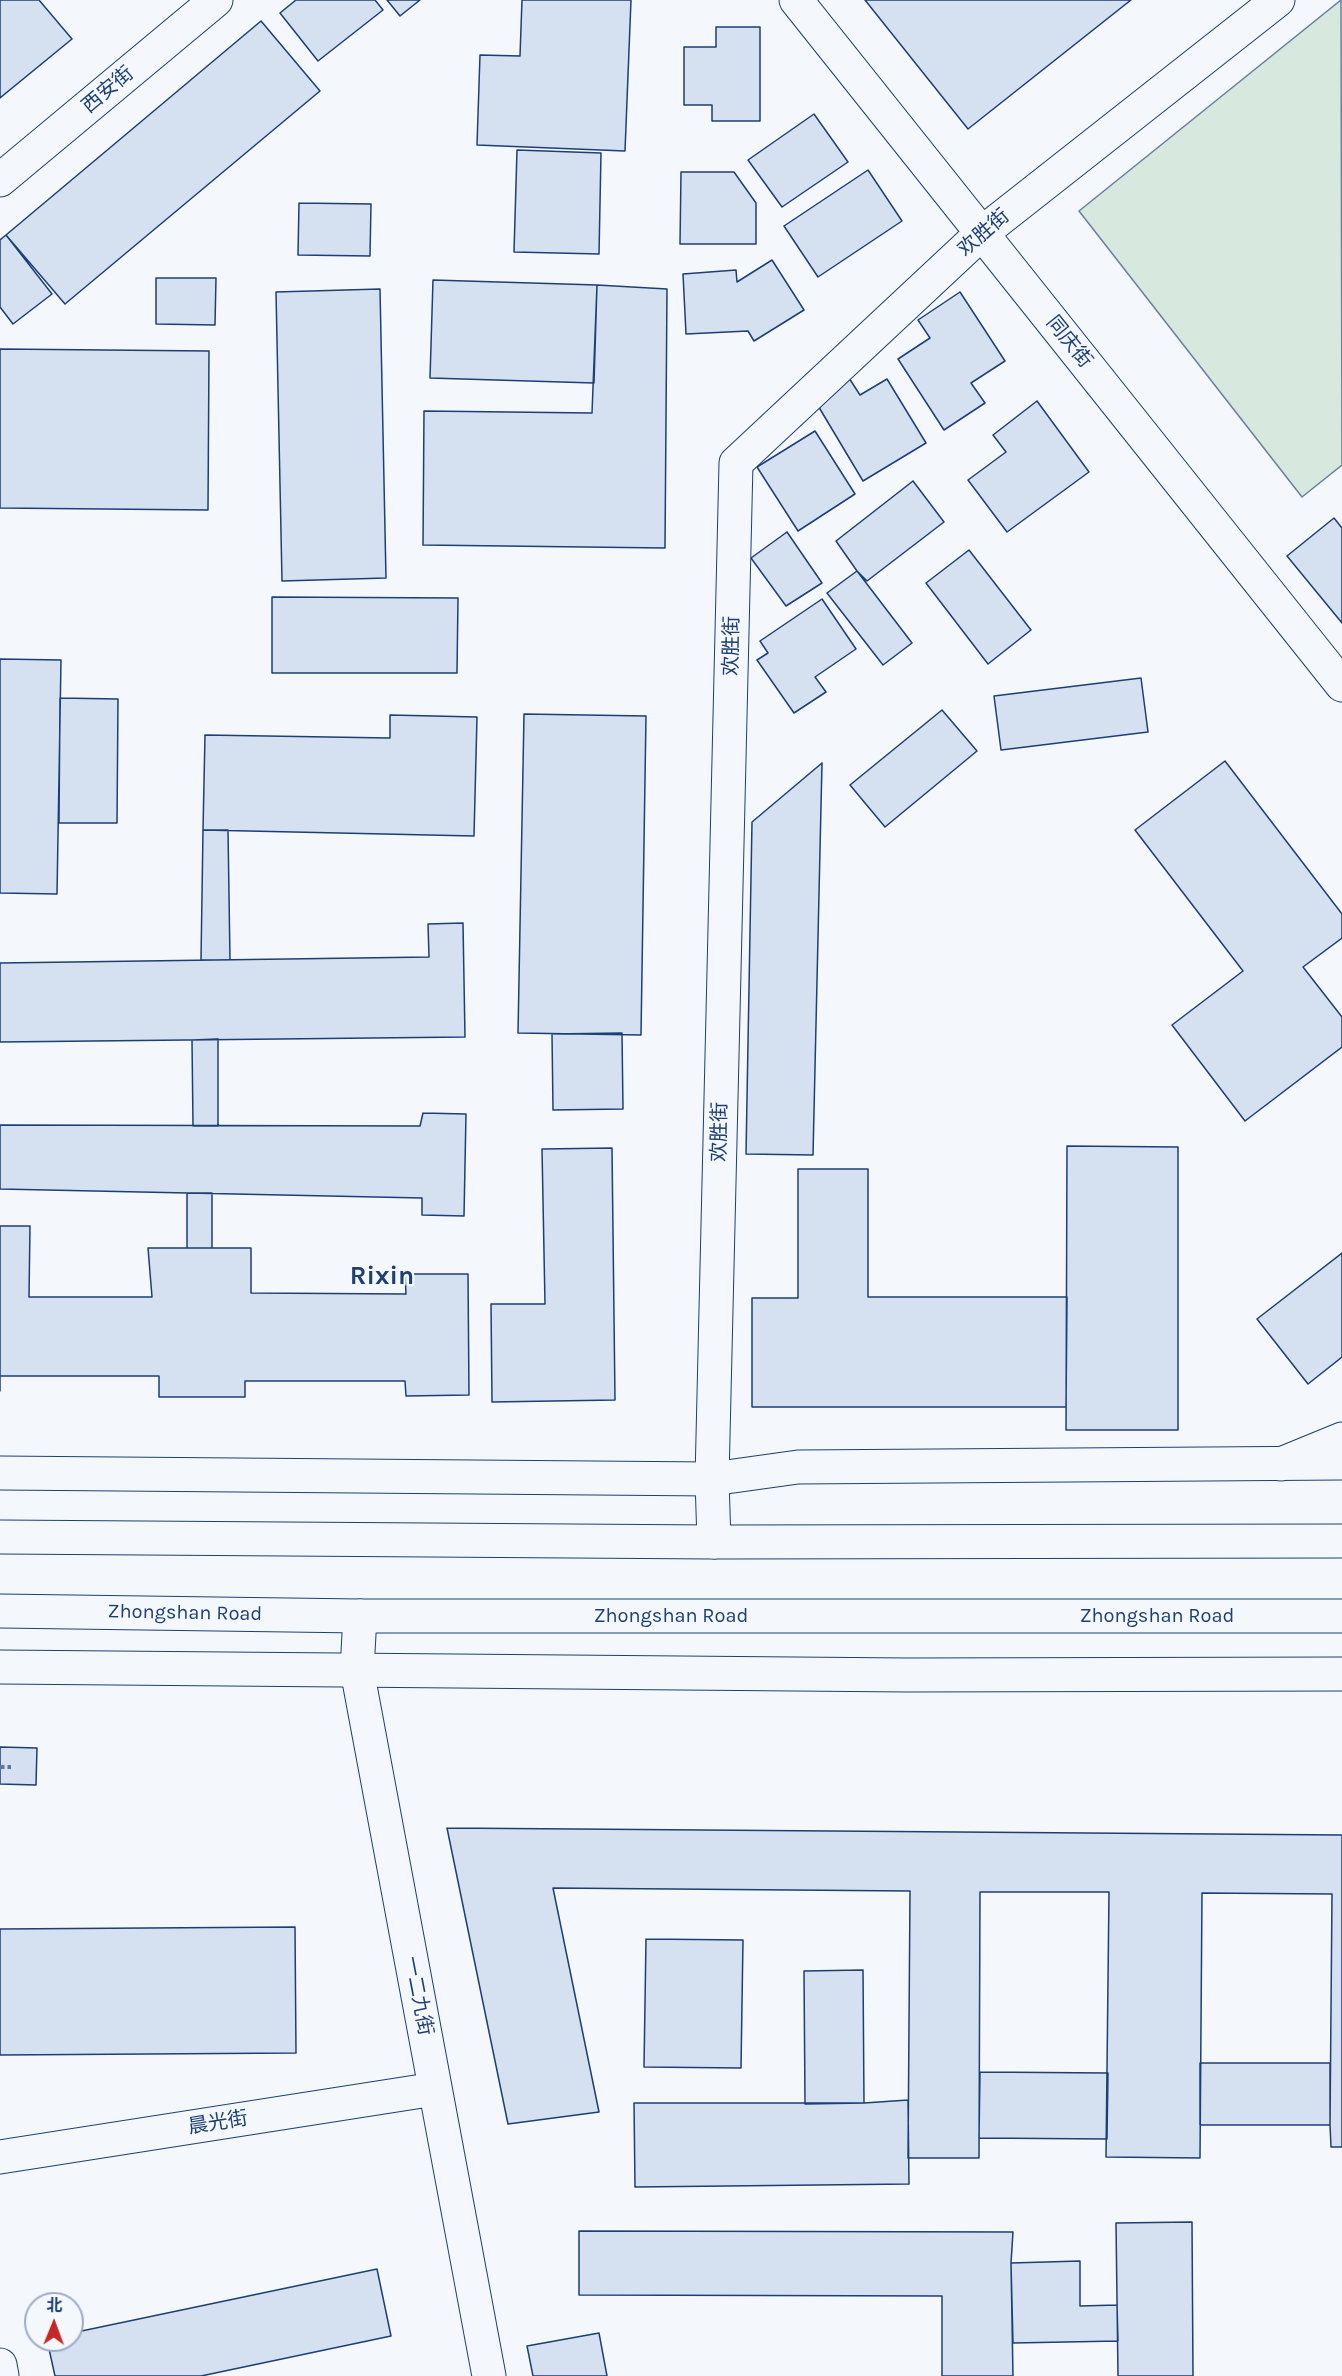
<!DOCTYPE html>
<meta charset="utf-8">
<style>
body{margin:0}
#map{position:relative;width:1342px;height:2376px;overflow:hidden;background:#f4f7fb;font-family:Karla,"Noto Sans SC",sans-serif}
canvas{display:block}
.north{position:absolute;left:24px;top:2292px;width:60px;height:60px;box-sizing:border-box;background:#f4f7fb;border:2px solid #9eadc5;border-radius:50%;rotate:1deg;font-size:16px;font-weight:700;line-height:24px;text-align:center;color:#1d3f73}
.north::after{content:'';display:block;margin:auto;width:21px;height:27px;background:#c62828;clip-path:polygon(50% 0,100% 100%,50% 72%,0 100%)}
</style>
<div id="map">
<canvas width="1342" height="2376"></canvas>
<div class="north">北</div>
</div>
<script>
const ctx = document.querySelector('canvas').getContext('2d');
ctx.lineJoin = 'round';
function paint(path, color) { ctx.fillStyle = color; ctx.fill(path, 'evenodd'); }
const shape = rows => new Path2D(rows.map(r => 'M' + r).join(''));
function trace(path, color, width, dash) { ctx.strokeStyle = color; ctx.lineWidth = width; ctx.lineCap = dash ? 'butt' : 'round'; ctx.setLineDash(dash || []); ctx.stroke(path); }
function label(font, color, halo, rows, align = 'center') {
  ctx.font = font + ' Karla,"Noto Sans SC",sans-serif'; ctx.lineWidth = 4.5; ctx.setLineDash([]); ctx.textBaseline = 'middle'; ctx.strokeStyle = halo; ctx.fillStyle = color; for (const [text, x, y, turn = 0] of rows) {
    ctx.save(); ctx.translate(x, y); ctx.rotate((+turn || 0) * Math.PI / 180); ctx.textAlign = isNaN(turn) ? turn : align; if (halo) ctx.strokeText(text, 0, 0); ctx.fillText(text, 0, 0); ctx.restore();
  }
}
const green = shape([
 [1341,0,1342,465,1302,497,1079,211,1341,0]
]);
const building = shape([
 [0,0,39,0,72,39,0,98,0,0],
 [296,0,375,0,383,10,318,61,280,13,296,0],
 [387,0,420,0,400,16,387,0],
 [522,0,631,0,625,151,477,145,480,55,520,56,522,0],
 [865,0,1131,0,968,129,865,0],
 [261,21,320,91,65,304,6,235,261,21],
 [716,27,760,27,760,121,712,121,712,105,684,105,684,47,716,47,716,27],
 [814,114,848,162,782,207,748,160,814,114],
 [517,150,601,153,599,254,514,252,517,150],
 [868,170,902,221,818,277,784,226,868,170],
 [681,172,734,172,756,203,756,244,680,244,681,172],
 [299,203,371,204,370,256,298,255,299,203],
 [6,235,52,294,13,324,0,307,0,240,6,235],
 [772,260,804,310,754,341,748,331,686,334,683,274,736,270,737,282,772,260],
 [156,278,216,278,215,325,156,324,156,278],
 [433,280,597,285,594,383,430,378,433,280],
 [597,285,667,289,665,548,423,545,424,411,592,413,597,285],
 [380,289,386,578,282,581,276,292,380,289],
 [960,292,1005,361,971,383,985,403,944,430,898,359,930,338,918,320,960,292],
 [0,349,209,351,208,510,0,508,0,349],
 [849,378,860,395,887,379,926,443,863,481,814,399,849,378],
 [1037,401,1089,472,1007,532,968,480,1006,452,993,435,1037,401],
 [815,431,855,494,798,531,757,467,815,431],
 [913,481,944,522,867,581,857,571,836,541,913,481],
 [1334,518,1342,528,1342,623,1287,556,1334,518],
 [787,532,822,583,786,606,751,558,787,532],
 [969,550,1031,630,988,664,926,583,969,550],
 [857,571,912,643,883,665,827,593,857,571],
 [272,597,458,598,457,673,272,673,272,597],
 [822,599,856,649,815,677,826,692,794,713,757,660,768,653,760,641,822,599],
 [0,659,61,660,57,894,0,893,0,659],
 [1141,678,1148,732,1001,750,994,696,1141,678],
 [60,698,118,699,117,823,59,823,60,698],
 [942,710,977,751,885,827,850,785,942,710],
 [524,714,646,716,641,1035,518,1033,524,714],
 [390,715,477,717,474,836,203,830,205,735,390,738,390,715],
 [1225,761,1342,914,1342,938,1303,967,1342,1017,1342,1047,1245,1121,1172,1025,1243,971,1135,830,1225,761],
 [822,763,813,1155,746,1154,752,822,822,763],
 [203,830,228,830,230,960,201,960,203,830],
 [463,923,465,1037,0,1042,0,963,429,957,428,924,463,923],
 [622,1033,623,1109,553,1110,552,1034,622,1033],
 [218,1039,218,1126,193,1126,192,1040,218,1039],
 [423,1113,466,1114,464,1216,422,1215,422,1198,0,1189,0,1125,420,1126,423,1113],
 [1067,1146,1178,1147,1178,1430,1066,1430,1067,1146],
 [612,1148,615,1400,492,1402,491,1304,545,1304,542,1149,612,1148],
 [798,1169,868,1169,868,1297,1067,1297,1066,1407,752,1407,752,1298,798,1298,798,1169],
 [187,1193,212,1193,212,1248,187,1248,187,1193],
 [0,1226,30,1226,29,1297,152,1297,148,1248,251,1248,251,1293,406,1294,405,1274,468,1274,469,1395,406,1396,405,1381,245,1381,245,1397,159,1397,159,1376,0,1376,0,1391,0,1226],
 [1342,1253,1342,1357,1308,1384,1257,1319,1342,1253],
 [0,1747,37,1748,36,1785,0,1784,0,1747],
 [447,1828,1342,1835,1342,2147,1331,2147,1330,2125,1332,1894,1202,1893,1200,2158,1106,2157,1109,1892,980,1892,979,2158,908,2158,910,1891,553,1888,599,2112,508,2124,447,1828],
 [295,1927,296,2053,0,2055,0,1929,295,1927],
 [646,1939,743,1940,741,2068,644,2067,646,1939],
 [863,1970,864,2103,805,2104,804,1971,863,1970],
 [1200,2063,1330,2063,1330,2125,1200,2125,1200,2063],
 [980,2072,1108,2073,1107,2139,979,2138,980,2072],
 [908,2100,909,2184,635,2187,634,2103,864,2103,908,2100],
 [1192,2222,1193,2376,1118,2376,1116,2223,1192,2222],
 [579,2231,1013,2232,1011,2263,1013,2376,942,2376,942,2296,579,2295,579,2231],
 [1080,2261,1080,2306,1117,2305,1118,2341,1013,2343,1011,2263,1080,2261],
 [377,2269,391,2336,201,2376,55,2376,47,2340,72,2340,72,2333,377,2269],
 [599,2333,607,2376,533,2376,527,2346,599,2333]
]);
const path = shape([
 [0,1767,11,1767]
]);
const minor = shape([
 [796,0,1342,685],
 [0,180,216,0],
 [1281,1464,1342,1439],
 [714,1542,712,1479,736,463,982,233,1278,0],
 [360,1616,357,1670,489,2376],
 [0,2157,435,2089],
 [0,2365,2,2376]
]);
const primary = shape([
 [0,1473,712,1479,798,1467,1342,1463],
 [0,1537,714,1542,1342,1541],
 [0,1611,360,1616,1342,1616],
 [0,1667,908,1675,1342,1674]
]);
const streetNames = [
 ["西安街",108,90,-40],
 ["欢胜街",984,233,-41],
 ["同庆街",1069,342,51],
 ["欢胜街",732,646,-89],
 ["欢胜街",720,1132,-89],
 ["Zhongshan Road",185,1613,1],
 ["Zhongshan Road",671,1616],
 ["Zhongshan Road",1157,1616],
 ["一二九街",418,1996,79],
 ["晨光街",218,2123,-9]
];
const districtNames = [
 ["Rixin",382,1277]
];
paint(green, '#d7e8df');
trace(green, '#687fa3', 1.5);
paint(building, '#d5e0f0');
trace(building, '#1d3f73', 1.5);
trace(minor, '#1d3f73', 35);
trace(primary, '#1d3f73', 35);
trace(path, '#5e769c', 4, [4.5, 3]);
trace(minor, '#f4f7fb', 33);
trace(primary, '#f4f7fb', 33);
label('20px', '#1d3f73', '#f4f7fb', streetNames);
label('bold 26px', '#1d3f73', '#f4f7fb', districtNames);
</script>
